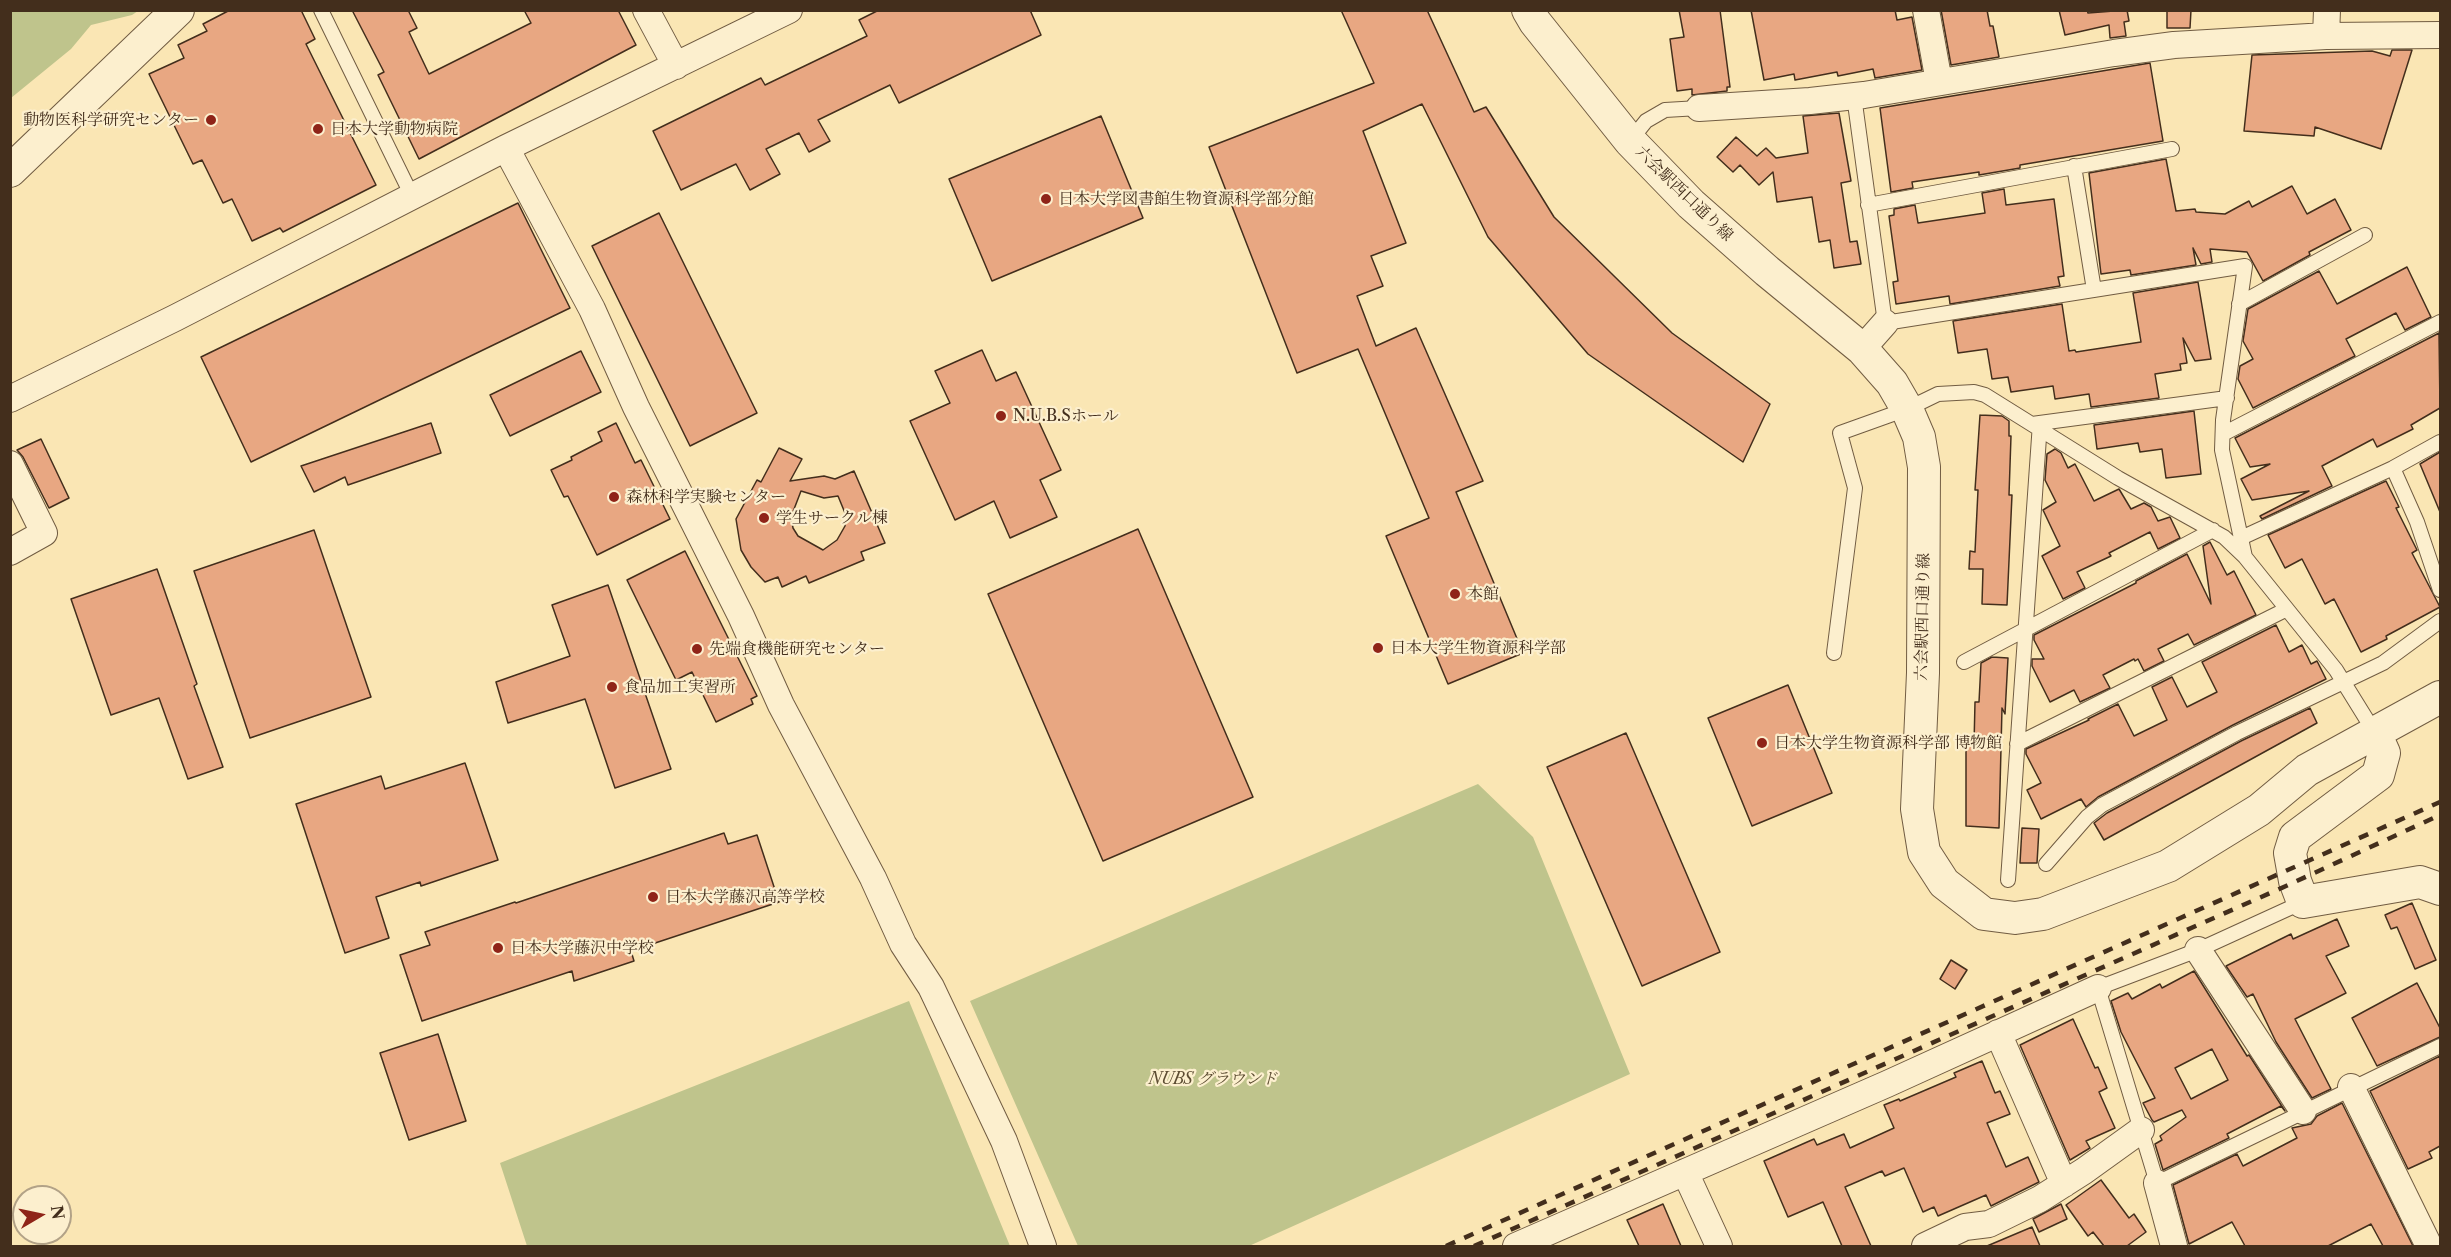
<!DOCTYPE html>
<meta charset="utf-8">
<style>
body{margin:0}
#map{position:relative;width:2451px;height:1257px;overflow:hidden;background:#fae6b4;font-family:"Libre Caslon Text",serif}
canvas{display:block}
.frame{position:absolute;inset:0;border:12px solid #432e1c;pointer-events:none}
.north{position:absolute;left:12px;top:1185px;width:60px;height:60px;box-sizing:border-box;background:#fcefce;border:2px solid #b2a287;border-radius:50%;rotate:81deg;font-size:16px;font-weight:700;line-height:24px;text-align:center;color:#432e1c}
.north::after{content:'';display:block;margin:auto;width:21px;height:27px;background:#8f2418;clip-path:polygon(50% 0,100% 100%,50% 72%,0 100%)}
</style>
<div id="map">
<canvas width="2451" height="1257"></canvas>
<div class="frame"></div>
<div class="north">N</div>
</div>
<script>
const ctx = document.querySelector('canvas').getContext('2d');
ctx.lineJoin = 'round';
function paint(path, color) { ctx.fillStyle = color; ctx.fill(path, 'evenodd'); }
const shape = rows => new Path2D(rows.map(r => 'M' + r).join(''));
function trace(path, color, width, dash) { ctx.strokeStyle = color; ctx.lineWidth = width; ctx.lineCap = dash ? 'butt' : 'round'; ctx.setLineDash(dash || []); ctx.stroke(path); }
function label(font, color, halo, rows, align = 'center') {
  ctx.font = font + ' "Libre Caslon Text","Noto Serif JP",serif'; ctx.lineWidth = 4.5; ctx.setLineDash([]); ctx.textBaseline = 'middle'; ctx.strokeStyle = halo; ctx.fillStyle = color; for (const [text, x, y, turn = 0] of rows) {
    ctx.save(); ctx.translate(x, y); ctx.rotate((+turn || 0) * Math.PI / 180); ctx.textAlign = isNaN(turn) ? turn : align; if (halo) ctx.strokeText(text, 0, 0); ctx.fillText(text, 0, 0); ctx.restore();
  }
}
const green = shape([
 [11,10,138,10,138,11,132,15,91,25,71,49,11,98],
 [1478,784,1533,837,1630,1074,1249,1246,1078,1246,970,1001],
 [909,1001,1010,1246,527,1246,500,1163]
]);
const building = shape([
 [230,10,301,10,315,39,306,44,376,185,283,232,280,228,252,241,232,199,223,203,202,160,193,164,149,74,184,58,178,45,207,31,203,24,230,10],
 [352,10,408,10,417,28,409,32,429,74,531,23,524,10,618,10,636,45,419,159,378,75,384,72,352,10],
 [879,10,1030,10,1041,35,899,103,890,85,818,120,830,141,809,152,799,133,766,149,780,174,750,190,736,164,681,190,653,131,761,78,765,85,867,36,859,20,879,10],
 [1341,10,1427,10,1474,112,1486,107,1554,217,1672,333,1770,404,1743,462,1588,354,1488,237,1422,104,1363,131,1406,243,1371,256,1383,286,1357,296,1376,346,1416,328,1483,481,1456,492,1523,653,1448,684,1386,536,1429,518,1358,349,1297,373,1209,147,1374,83,1341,10],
 [1679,10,1720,10,1730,87,1727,87,1727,91,1692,95,1692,89,1677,91,1670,39,1684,37,1679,10],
 [1751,10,1895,10,1897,20,1912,17,1922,70,1875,78,1873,69,1838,76,1837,72,1795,80,1794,74,1764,80,1751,10],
 [1941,10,1987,10,1990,26,1993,26,1999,57,1951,65,1941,10],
 [2059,10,2087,10,2088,13,2127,10,2129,21,2124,22,2126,36,2110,38,2109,25,2065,35,2059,10],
 [2167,10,2191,10,2190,28,2167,28,2167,10],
 [2392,50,2412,50,2381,149,2315,127,2314,136,2244,131,2252,55,2372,51,2390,56,2392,50],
 [2150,63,2163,141,2020,165,2020,168,1979,175,1979,172,1912,182,1913,188,1891,192,1880,108,2150,63],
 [1839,113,1851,181,1841,183,1850,242,1857,241,1861,264,1834,268,1830,240,1819,242,1812,197,1777,202,1773,172,1759,185,1740,165,1733,172,1717,157,1736,137,1757,156,1766,148,1776,158,1808,153,1803,116,1839,113],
 [1101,116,1143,218,992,281,949,179,1101,116],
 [2166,159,2176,211,2195,209,2196,212,2225,214,2249,201,2252,207,2292,186,2307,214,2335,199,2351,230,2309,252,2310,255,2263,281,2247,252,2210,249,2212,262,2201,264,2193,248,2196,265,2131,275,2130,270,2101,274,2089,173,2166,159],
 [2004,189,2006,205,2054,199,2064,276,2058,277,2060,286,1950,304,1949,296,1896,304,1893,282,1898,281,1889,216,1894,215,1894,209,1915,205,1918,223,1985,213,1982,193,2004,189],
 [518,203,570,308,251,462,201,357,518,203],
 [659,213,757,413,690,446,592,246,659,213],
 [2407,267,2431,317,2405,330,2396,313,2346,339,2355,356,2253,408,2238,379,2240,366,2253,359,2243,341,2248,309,2319,271,2337,304,2407,267],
 [2198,282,2211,359,2195,361,2183,338,2187,363,2180,364,2181,370,2155,374,2159,398,2091,407,2089,394,2055,399,2053,386,2011,392,2008,377,1992,379,1987,349,1958,353,1953,321,2062,304,2069,351,2075,350,2076,352,2141,342,2133,293,2198,282],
 [2439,333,2440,408,2411,425,2413,429,2377,447,2373,439,2322,466,2332,486,2262,519,2260,516,2309,491,2252,500,2241,479,2270,464,2250,467,2235,438,2439,333],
 [982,350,996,381,1016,372,1061,470,1040,480,1057,517,1010,538,994,501,955,520,910,421,950,403,935,371,982,350],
 [581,351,601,392,510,436,490,395,581,351],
 [2194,411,2201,474,2166,478,2162,449,2140,452,2138,443,2097,449,2094,425,2194,411],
 [1980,415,2002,416,2009,421,2009,436,2011,436,2009,495,2012,495,2007,605,1982,604,1983,569,1969,569,1970,551,1975,552,1978,490,1975,490,1980,415],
 [431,423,441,453,348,485,345,477,314,492,301,466,431,423],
 [616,423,635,463,641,460,670,519,597,555,568,496,564,497,551,470,572,460,571,457,602,441,598,432,616,423],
 [41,439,69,498,49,508,23,457,17,450,41,439],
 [779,448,802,459,790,481,824,476,835,479,854,471,885,543,861,552,864,560,809,583,806,576,782,587,778,577,765,582,751,567,741,550,736,519,757,480,761,482,779,448],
 [801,491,824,498,838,496,845,513,845,526,837,540,823,550,798,536,793,528,791,517,801,491],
 [2055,449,2061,453,2068,468,2075,464,2094,501,2119,489,2131,509,2144,503,2151,507,2158,521,2170,517,2180,538,2158,549,2150,532,2109,553,2111,556,2077,572,2085,588,2063,599,2042,556,2060,546,2043,510,2056,502,2045,480,2047,454,2055,449],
 [2440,452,2440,512,2420,464,2440,452],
 [2386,481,2399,507,2396,508,2417,550,2412,553,2440,607,2386,636,2387,639,2361,652,2334,599,2325,604,2302,559,2285,568,2268,535,2386,481],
 [1138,529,1253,797,1103,861,988,594,1138,529],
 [314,530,371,697,250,738,194,571,314,530],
 [2210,542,2227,575,2234,571,2256,615,2194,645,2188,634,2158,649,2164,661,2144,671,2138,659,2135,661,2134,659,2103,675,2110,688,2080,702,2074,690,2050,702,2032,666,2032,659,2044,659,2034,640,2034,635,2136,583,2136,581,2187,554,2211,604,2203,546,2210,542],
 [685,551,757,696,751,699,753,704,716,722,692,672,676,680,627,580,685,551],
 [157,569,197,684,194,686,223,767,188,779,159,698,111,715,71,599,157,569],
 [608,585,671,769,615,788,585,699,508,723,496,682,570,656,552,605,608,585],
 [2276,625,2289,652,2302,645,2311,664,2317,661,2326,679,2233,725,2098,797,2086,807,2081,799,2041,819,2027,790,2041,783,2026,754,2026,749,2089,720,2088,719,2118,704,2134,736,2167,720,2152,687,2172,677,2187,707,2217,692,2202,662,2276,625],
 [1992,657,2008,658,2005,714,2002,708,1999,828,1966,826,1966,744,1974,745,1975,702,1979,702,1981,663,1992,657],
 [1788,685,1832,793,1752,826,1708,718,1788,685],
 [2310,708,2317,723,2104,840,2094,823,2107,813,2241,741,2310,708],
 [1626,733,1720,952,1642,986,1547,767,1626,733],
 [465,763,498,860,421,886,420,882,376,897,389,938,345,953,296,804,381,776,385,789,465,763],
 [2022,828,2039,829,2037,863,2020,863,2022,828],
 [724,833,728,844,757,835,779,902,631,951,634,961,574,981,572,971,422,1021,400,955,430,945,425,932,515,902,516,903,724,833],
 [2412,903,2436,960,2415,969,2397,927,2391,929,2385,915,2412,903],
 [2337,919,2349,946,2326,956,2346,993,2295,1019,2331,1089,2312,1098,2276,1042,2253,994,2247,997,2226,966,2291,934,2293,939,2337,919],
 [1951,960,1967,970,1955,989,1940,979,1951,960],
 [2194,971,2247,1056,2249,1055,2285,1111,2281,1106,2227,1134,2229,1138,2163,1170,2155,1144,2162,1140,2160,1136,2186,1117,2182,1110,2154,1122,2152,1120,2143,1103,2155,1098,2121,1032,2111,1001,2128,993,2132,999,2160,984,2162,988,2194,971],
 [2212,1049,2228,1080,2191,1099,2175,1068,2212,1049],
 [2417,983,2440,1028,2440,1037,2377,1066,2352,1018,2417,983],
 [2073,1019,2095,1068,2098,1067,2107,1088,2099,1092,2115,1128,2086,1141,2090,1148,2070,1160,2020,1045,2073,1019],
 [438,1034,466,1121,409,1140,380,1053,438,1034],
 [2440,1056,2440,1146,2429,1152,2432,1158,2408,1169,2370,1091,2440,1056],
 [1982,1061,1995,1093,2000,1091,2010,1114,1987,1123,2006,1167,2028,1157,2039,1182,1991,1206,1986,1195,1938,1216,1934,1207,1923,1212,1904,1168,1885,1176,1882,1171,1845,1187,1871,1246,1842,1246,1823,1202,1788,1217,1764,1161,1814,1139,1817,1145,1844,1134,1850,1148,1894,1128,1884,1105,1899,1099,1900,1101,1956,1077,1954,1073,1982,1061],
 [2342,1103,2413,1246,2383,1246,2371,1224,2328,1246,2245,1246,2232,1222,2189,1244,2173,1185,2237,1154,2243,1166,2297,1138,2292,1128,2311,1124,2317,1116,2342,1103],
 [2101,1180,2129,1218,2134,1214,2146,1232,2127,1246,2104,1246,2093,1232,2088,1236,2066,1205,2101,1180],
 [1663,1204,1681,1246,1639,1246,1627,1220,1663,1204],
 [2061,1204,2067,1219,2039,1232,2033,1219,2061,1204],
 [2032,1227,2040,1246,1987,1246,2032,1227]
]);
const service = shape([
 [321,10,412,196],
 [1854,96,1885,323,2245,266,2223,420,2222,450,2245,557],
 [1630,141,1646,121,1665,110,1699,108],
 [2074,166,2094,290],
 [1868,205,2172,149],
 [2239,304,2365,235],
 [2032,424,2227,398],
 [2223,434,2440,322],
 [2393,468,2417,522,2440,590],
 [2241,538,2393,468,2440,442],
 [1834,653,1855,488,1840,433,1907,409,1938,394,1974,392,1985,395,2118,478,2224,537,2245,557,2336,670,2375,733],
 [1964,662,2213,530],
 [2017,744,2287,609],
 [2046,864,2087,817,2102,805,2237,733,2383,663,2440,621],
 [2008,880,2040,423],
 [2303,902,2198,950,2098,988,2157,1183,2440,1046]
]);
const minor = shape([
 [646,10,676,66],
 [1926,10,1939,82],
 [2326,36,2327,10],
 [1699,108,1810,101,1864,95,2114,53,2174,45,2326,36,2440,35],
 [506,148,592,309,636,407,741,616,781,705,873,878,903,944,931,987,1004,1141,1043,1246],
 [1862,349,1885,323],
 [10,399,175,318,506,148,789,10],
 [10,464,44,533,10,552],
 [2198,950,2303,1111],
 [1998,1033,2064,1184],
 [2351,1087,2429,1246],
 [1685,1172,1719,1246],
 [2157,1183,2174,1246],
 [1516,1246,1887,1084,2098,988],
 [1925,1246,1965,1227,1989,1224,2040,1199,2084,1171,2141,1130]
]);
const tertiary = shape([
 [1528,10,1535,22,1630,141,1691,204,1767,271,1862,349,1892,383,1907,409,1919,437,1924,467,1923,673,1917,809,1924,852,1944,883,1984,914,2015,918,2043,914,2168,866,2259,810,2307,770,2440,697],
 [10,171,178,10],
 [2375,733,2384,753,2378,775,2295,837,2290,853,2295,881,2303,902,2420,882,2440,889]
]);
const rail = shape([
 [1446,1246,2440,802],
 [1474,1246,2286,886,2440,815]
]);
const markers = [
 [211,120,6,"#8f2418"],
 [318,129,6,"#8f2418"],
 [1046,199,6,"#8f2418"],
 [1001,416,6,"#8f2418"],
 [614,497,6,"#8f2418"],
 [764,518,6,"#8f2418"],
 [1455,594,6,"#8f2418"],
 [1378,648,6,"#8f2418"],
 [697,649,6,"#8f2418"],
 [612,687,6,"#8f2418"],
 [1762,743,6,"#8f2418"],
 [653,897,6,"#8f2418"],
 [498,948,6,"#8f2418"]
];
const poiNames = [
 ["動物医科学研究センター",199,120,"right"],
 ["日本大学動物病院",330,129],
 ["日本大学図書館生物資源科学部分館",1058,199],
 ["N.U.B.Sホール",1013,416],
 ["森林科学実験センター",626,497],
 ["学生サークル棟",776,518],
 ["本館",1467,594],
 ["日本大学生物資源科学部",1390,648],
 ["先端食機能研究センター",709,649],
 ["食品加工実習所",624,687],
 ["日本大学生物資源科学部 博物館",1774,743],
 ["日本大学藤沢高等学校",665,897],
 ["日本大学藤沢中学校",510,948]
];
const streetNames = [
 ["六会駅西口通り線",1684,194,44],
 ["六会駅西口通り線",1923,617,-89]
];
const parkNames = [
 ["NUBS グラウンド",1213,1079]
];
paint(green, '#bfc48c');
paint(building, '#e8a782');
trace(building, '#432e1c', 1.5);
trace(service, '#715c42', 16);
trace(minor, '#715c42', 28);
trace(tertiary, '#715c42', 34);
trace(service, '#fcefce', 14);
trace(minor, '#fcefce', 26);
trace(tertiary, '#fcefce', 32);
trace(rail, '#432e1c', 4.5, [10, 10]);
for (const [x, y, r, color] of markers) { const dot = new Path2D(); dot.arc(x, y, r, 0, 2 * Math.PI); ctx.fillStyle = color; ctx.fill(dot); trace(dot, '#fcefce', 2); }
label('16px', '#432e1c', '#fcefce', poiNames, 'left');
label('16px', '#432e1c', '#fcefce', streetNames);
label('italic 16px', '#5c4c32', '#fcefce', parkNames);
</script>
